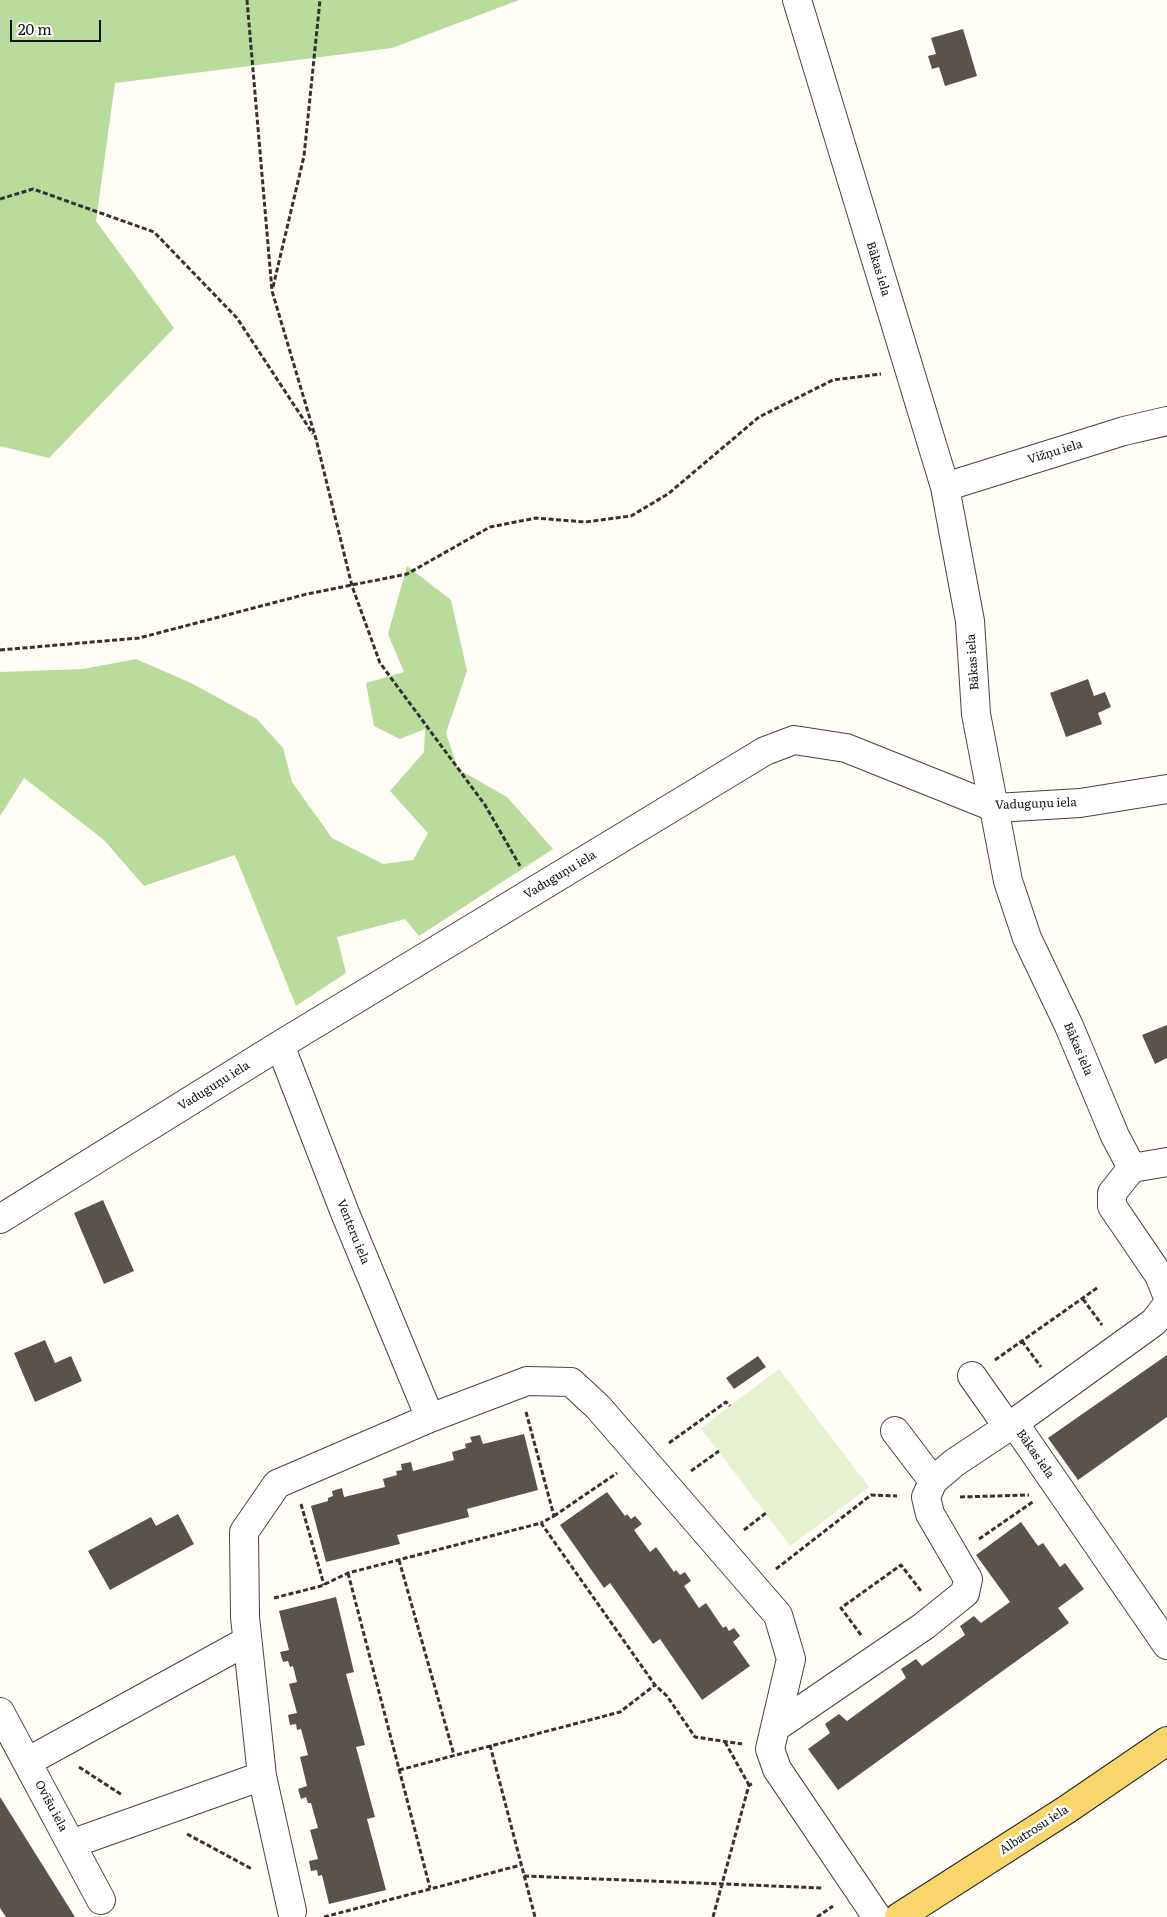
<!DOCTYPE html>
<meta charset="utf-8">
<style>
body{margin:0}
#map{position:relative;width:1167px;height:1917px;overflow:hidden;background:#fffdf5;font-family:Literata,serif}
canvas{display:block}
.scale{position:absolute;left:10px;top:20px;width:91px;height:22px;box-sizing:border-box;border:2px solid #111;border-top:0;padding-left:6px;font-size:15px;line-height:18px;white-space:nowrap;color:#111;-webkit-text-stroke:4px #fff;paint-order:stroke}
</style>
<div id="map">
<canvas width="1167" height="1917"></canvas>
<div class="scale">20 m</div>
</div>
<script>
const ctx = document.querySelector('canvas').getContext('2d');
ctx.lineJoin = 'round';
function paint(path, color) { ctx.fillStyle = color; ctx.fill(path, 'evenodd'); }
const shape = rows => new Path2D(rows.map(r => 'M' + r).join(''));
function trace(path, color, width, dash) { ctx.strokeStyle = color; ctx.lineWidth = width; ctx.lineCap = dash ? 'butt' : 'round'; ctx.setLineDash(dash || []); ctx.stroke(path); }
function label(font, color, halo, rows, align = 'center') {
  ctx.font = font + ' Literata,serif'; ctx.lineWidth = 5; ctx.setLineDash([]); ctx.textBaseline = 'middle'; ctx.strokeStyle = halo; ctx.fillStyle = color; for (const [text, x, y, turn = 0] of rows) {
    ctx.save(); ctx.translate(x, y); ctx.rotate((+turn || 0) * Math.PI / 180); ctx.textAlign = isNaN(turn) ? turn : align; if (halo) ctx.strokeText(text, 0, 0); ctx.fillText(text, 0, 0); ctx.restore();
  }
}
const forest = shape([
 [0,0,519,0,392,48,115,83,96,221,174,328,49,458,0,446],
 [407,566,451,600,467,671,446,733,458,769,507,797,553,849,419,936,405,919,337,937,346,973,296,1006,235,855,144,886,104,840,24,778,0,816,0,672,83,669,136,659,191,683,257,719,283,748,292,782,332,838,383,864,413,860,428,833,390,791,424,752,425,729,400,739,374,726,366,683,404,672,388,634]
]);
const pitch = shape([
 [779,1369,869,1487,790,1546,701,1428]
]);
const building = shape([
 [963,29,977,76,945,86,939,67,932,69,928,56,936,54,931,38],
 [1088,679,1094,696,1105,692,1111,707,1098,713,1102,724,1066,737,1050,693],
 [1167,1025,1167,1058,1155,1064,1142,1035],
 [103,1200,134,1271,104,1284,74,1213],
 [45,1340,55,1363,71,1356,82,1381,35,1402,14,1353],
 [1167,1355,1167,1417,1078,1480,1048,1438],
 [758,1356,766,1367,734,1389,726,1378],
 [524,1434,538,1490,467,1509,469,1517,397,1535,400,1544,326,1562,311,1506,328,1501,328,1498,333,1496,332,1491,342,1488,344,1497,385,1487,383,1479,397,1475,396,1471,402,1470,401,1464,411,1462,413,1471,454,1460,452,1452,466,1448,465,1444,472,1442,470,1437,480,1435,483,1444],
 [607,1492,625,1516,627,1514,631,1519,635,1516,642,1524,634,1530,650,1552,656,1547,674,1572,676,1570,680,1575,685,1572,691,1581,684,1586,699,1608,706,1603,723,1628,726,1626,729,1631,734,1628,740,1636,733,1642,750,1666,702,1700,660,1639,653,1644,610,1583,604,1588,560,1525],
 [178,1514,194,1544,110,1590,88,1551,151,1517,156,1526],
 [1021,1522,1038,1546,1043,1543,1060,1567,1065,1563,1084,1589,1058,1608,1069,1623,838,1790,808,1749,830,1733,825,1724,839,1714,847,1721,906,1678,901,1669,916,1659,922,1666,965,1635,960,1626,974,1616,981,1623,1010,1602,976,1555],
 [336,1597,354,1672,346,1674,365,1745,356,1747,375,1817,367,1819,386,1890,329,1904,322,1875,318,1876,317,1870,311,1871,309,1861,318,1859,310,1830,318,1828,311,1803,308,1803,306,1797,301,1799,298,1789,307,1786,300,1757,308,1755,301,1729,297,1730,296,1724,290,1725,288,1715,297,1713,289,1684,297,1682,293,1666,290,1667,288,1661,283,1662,280,1652,289,1650,279,1611],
 [0,1797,75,1917,6,1917,0,1908]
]);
const path = shape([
 [247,0,272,291,316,439,352,586,380,663,485,805,520,866],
 [0,199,33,189,154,232,237,318,313,434],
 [273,287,304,156,320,0],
 [0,650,139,638,307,594,407,574,490,527,536,518,585,522,631,516,668,494,759,417,833,380,881,374],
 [1083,1299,1102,1325],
 [1022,1341,1041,1367],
 [995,1360,1097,1288],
 [526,1412,554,1516,541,1523],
 [669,1443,726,1402,730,1406],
 [691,1471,719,1451],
 [960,1497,1029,1495],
 [301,1504,324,1585],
 [554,1516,617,1473],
 [744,1530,766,1513],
 [979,1539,1034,1501],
 [399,1560,454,1755],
 [776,1569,871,1495,897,1496],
 [348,1573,430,1888],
 [274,1598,321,1586,348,1573,541,1523,655,1685,667,1696,695,1737,742,1744],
 [861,1635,841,1608,901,1565,921,1591],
 [725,1742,749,1785],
 [490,1745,535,1917],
 [79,1767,122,1795],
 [399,1770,620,1712,655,1685],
 [187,1834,252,1869],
 [524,1876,823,1888],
 [324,1917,521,1865],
 [713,1917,749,1785,752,1784],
 [817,1917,833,1906]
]);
const minor = shape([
 [797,0,945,487,970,621,976,714,1008,881,1027,938,1069,1026,1115,1136,1132,1168,1112,1193,1112,1206,1159,1275,1167,1295],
 [945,487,1124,431,1167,421],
 [280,1045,345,1213,430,1418],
 [1132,1168,1167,1162],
 [0,1219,280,1045,765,751,794,740,846,748,996,808,1080,803,1167,789],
 [1167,1305,1154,1322,1014,1423,1167,1645],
 [972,1376,1008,1427],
 [895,1431,933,1481],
 [0,1712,101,1900],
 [776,1727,924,1626,965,1593,968,1579,930,1514,926,1497,933,1481,954,1463,1014,1423],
 [27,1762,247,1641],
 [71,1844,262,1776],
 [292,1911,262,1776,245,1617,244,1532,277,1484,430,1418,527,1381,571,1382,598,1407,778,1615,791,1659,770,1749,777,1769,877,1917]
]);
const major = shape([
 [899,1917,1066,1810,1167,1741]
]);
const streetNames = [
 ["Bākas iela",878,269,73],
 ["Vižņu iela",1055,452,-17],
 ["Bākas iela",973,662,-94],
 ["Vaduguņu iela",1036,804,-2],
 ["Vaduguņu iela",560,875,-31],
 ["Bākas iela",1078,1049,67],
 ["Vaduguņu iela",214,1086,-32],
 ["Venteru iela",353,1232,68],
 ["Bākas iela",1035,1454,55],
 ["Ovīšu iela",51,1806,62],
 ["Albatrosu iela",1034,1830,-33]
];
paint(forest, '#b9dc9c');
paint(pitch, '#e6f2cf');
paint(building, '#5a524d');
trace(minor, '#444', 30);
trace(major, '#222', 30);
trace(path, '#333', 3, [5, 2.5]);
trace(minor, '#fff', 28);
trace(major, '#f9d66b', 28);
label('12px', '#111', '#fff', streetNames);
</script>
